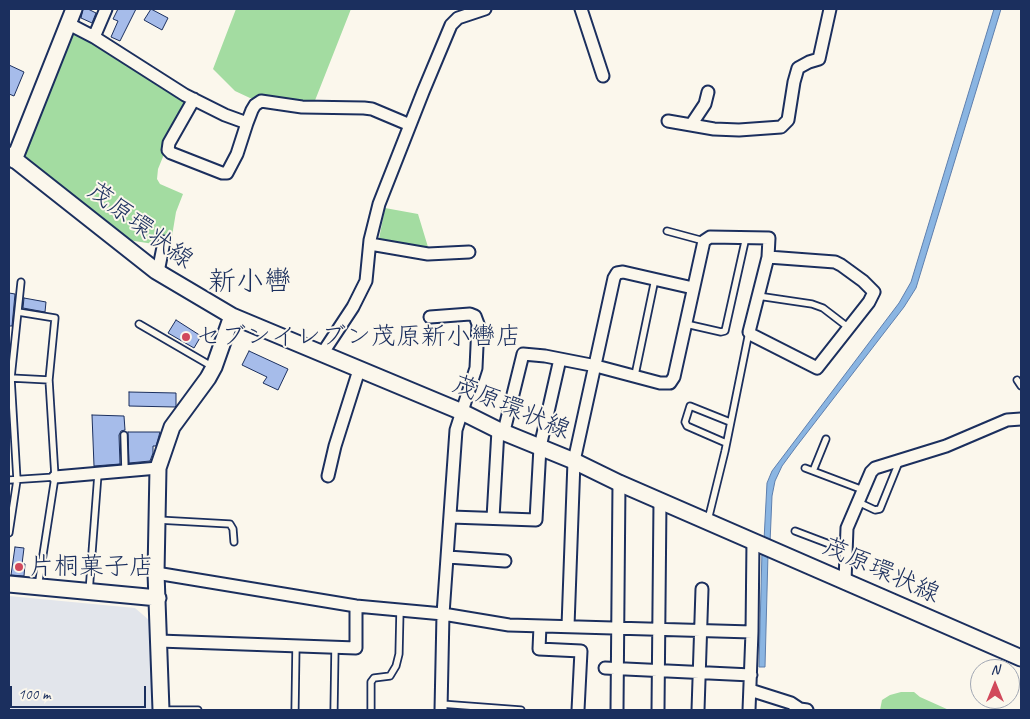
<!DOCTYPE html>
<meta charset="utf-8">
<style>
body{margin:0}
#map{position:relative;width:1030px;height:719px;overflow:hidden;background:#fbf7ec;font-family:Caveat,sans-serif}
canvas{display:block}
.frame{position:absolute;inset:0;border:10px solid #1b2f5e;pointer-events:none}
.north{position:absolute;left:970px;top:659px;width:50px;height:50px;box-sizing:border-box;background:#fbf7ec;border:1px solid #a1a7b3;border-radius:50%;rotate:0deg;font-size:14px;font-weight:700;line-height:20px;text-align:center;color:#1b2f5e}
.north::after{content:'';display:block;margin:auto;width:18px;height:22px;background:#d1495b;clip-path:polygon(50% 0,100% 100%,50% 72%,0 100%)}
.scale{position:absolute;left:10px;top:686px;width:136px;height:22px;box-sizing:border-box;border:2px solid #1b2f5e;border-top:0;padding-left:6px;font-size:15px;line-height:18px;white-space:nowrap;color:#1b2f5e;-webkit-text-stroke:4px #fbf7ec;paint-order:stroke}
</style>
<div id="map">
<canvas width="1030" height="719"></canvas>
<div class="frame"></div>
<div class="north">N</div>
<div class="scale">100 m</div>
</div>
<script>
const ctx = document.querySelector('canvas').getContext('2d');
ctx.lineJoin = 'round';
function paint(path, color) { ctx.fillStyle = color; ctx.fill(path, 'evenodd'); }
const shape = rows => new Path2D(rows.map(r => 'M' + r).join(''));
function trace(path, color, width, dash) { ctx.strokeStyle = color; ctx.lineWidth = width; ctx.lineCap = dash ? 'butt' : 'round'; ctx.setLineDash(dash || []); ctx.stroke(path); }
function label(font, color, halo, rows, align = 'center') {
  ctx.font = font + ' Caveat,"Klee One",sans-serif'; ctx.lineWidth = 4; ctx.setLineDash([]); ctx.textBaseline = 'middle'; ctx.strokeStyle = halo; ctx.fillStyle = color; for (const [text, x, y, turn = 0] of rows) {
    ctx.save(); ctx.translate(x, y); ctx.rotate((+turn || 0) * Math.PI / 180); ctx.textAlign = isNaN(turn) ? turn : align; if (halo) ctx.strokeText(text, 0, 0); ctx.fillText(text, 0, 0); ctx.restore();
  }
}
const built = shape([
 [9,596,135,608,149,620,152,710,9,710]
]);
const green = shape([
 [236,9,351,9,314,103,250,98,235,91,213,69],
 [67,23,194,99,167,147,158,169,157,179,160,184,183,194,176,212,171,242,166,246,122,239,27,161,22,153],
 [385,208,418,214,428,247,379,239],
 [901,692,914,692,920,697,949,710,880,710,882,700,890,695]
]);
const water = shape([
 [994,9,1001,9,916,288,904,307,796,447,782,466,775,481,772,496,770,543,768,554,765,667,759,667,762,551,764,540,767,483,772,471,899,303,911,282,994,9]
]);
const building = shape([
 [83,9,88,9,96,13,92,23,81,18,83,9],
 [118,9,136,9,120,41,111,37,118,21,113,19,118,9],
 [151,9,168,18,162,30,144,20,151,9],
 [9,65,24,72,14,96,9,94,9,65],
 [9,293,15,294,12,326,9,326,9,293],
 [24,298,46,302,45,312,23,308,24,298],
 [176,320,201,336,194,348,168,333,176,320],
 [249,351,288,369,278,390,263,383,267,377,242,365,249,351],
 [129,392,176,393,176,406,175,407,129,406,129,392],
 [92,415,124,416,125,430,121,431,119,435,120,464,94,466,92,415],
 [128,432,160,432,156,446,153,446,153,453,150,461,129,463,128,432],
 [15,547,24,548,22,564,25,564,24,576,11,575,15,547]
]);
const lane = shape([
 [667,231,704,241],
 [758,296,812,304,823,308,849,328],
 [18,312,55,318,49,380,55,477,38,587],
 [139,324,213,367],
 [686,324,721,332,725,331,746,237],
 [635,375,655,279],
 [11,378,49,380],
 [1017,380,1021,386],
 [124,435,125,471],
 [726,443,687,426,685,422,690,406,730,422],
 [805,468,863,490],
 [813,471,826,439],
 [9,480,55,477],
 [858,502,875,510,880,509,899,462],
 [158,520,230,524,233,529,234,542],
 [708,520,725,451,749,332],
 [795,531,845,550],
 [9,533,17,480,11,378,21,282],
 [89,592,98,474],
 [441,704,521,710],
 [163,710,198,710],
 [295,710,296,645],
 [334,710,335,647],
 [371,710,371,682,374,678,390,676,396,666,399,654,400,610]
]);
const street = shape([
 [581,9,603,76],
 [67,23,94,37,106,9],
 [94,37,185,95,225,115,247,123,252,110,255,105,261,101,302,107,364,108,372,109,410,125],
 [194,99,169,143,168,150,171,153,222,173,227,173,237,154,247,123],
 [668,121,714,129,739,130,781,127,788,120,794,82,798,68,809,62,819,59,830,9],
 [691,125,705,104,708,92],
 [370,244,428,254,469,252],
 [768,257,835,262,841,265,863,281,874,292,869,302,817,368,752,335,749,332,768,257],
 [158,272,164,242],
 [430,317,470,314,475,316,478,324,476,368,456,430,443,614,441,710],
 [322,354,353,307,366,281,370,240,379,204,423,92,451,25,458,18,485,9],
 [504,431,523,354,545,356,596,366,660,383,670,383,674,377,704,241,710,237,769,238,768,257],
 [328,476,335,446,359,370],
 [55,477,158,468],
 [451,517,536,520,540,447,560,359],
 [493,518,498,430],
 [448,557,505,561],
 [156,573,356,606,443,614,509,625,752,632],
 [845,581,847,528,871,472,875,468,946,446,1007,420,1021,419],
 [540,626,539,649,581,651,578,710],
 [568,626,574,461,614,278,617,273,623,272,693,288],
 [159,641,356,648,356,606],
 [605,668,751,675],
 [750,690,791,703,800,709,807,710],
 [617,710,619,483],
 [658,710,660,501],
 [698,710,702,589],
 [749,710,752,632,753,541]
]);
const secondary = shape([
 [9,155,156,271,232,316,462,412,498,430,574,461,619,483,1021,658],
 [14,160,74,9],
 [9,584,158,598],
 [161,710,156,573,158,468,172,427,208,378,214,367,232,316]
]);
const markers = [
 [186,337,5,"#d1495b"],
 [19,567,5,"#d1495b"]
];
const streetNames = [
 ["茂原環状線",140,226,37],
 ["茂原環状線",511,408,23],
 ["茂原環状線",881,571,24]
];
const poiNames = [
 ["セブンイレブン茂原新小轡店",196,337],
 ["片桐菓子店",29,567]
];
const quarterNames = [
 ["新小轡",250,283]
];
paint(built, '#e2e5eb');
paint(green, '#a3dca1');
paint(water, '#8ab5e2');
trace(water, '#5e7fad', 1);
paint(building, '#a6bcea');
trace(building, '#1b2f5e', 1);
trace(lane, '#1b2f5e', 9);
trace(street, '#1b2f5e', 15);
trace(secondary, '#1b2f5e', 19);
trace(lane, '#fbf7ec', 5.5);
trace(street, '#fbf7ec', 11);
trace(secondary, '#fbf7ec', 15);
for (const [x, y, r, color] of markers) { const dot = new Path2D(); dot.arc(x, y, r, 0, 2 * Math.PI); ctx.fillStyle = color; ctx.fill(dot); trace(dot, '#fbf7ec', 2); }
label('25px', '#1b2f5e', '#fbf7ec', streetNames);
label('25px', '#1b2f5e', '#fbf7ec', poiNames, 'left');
label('28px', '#1b2f5e', '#fbf7ec', quarterNames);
</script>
